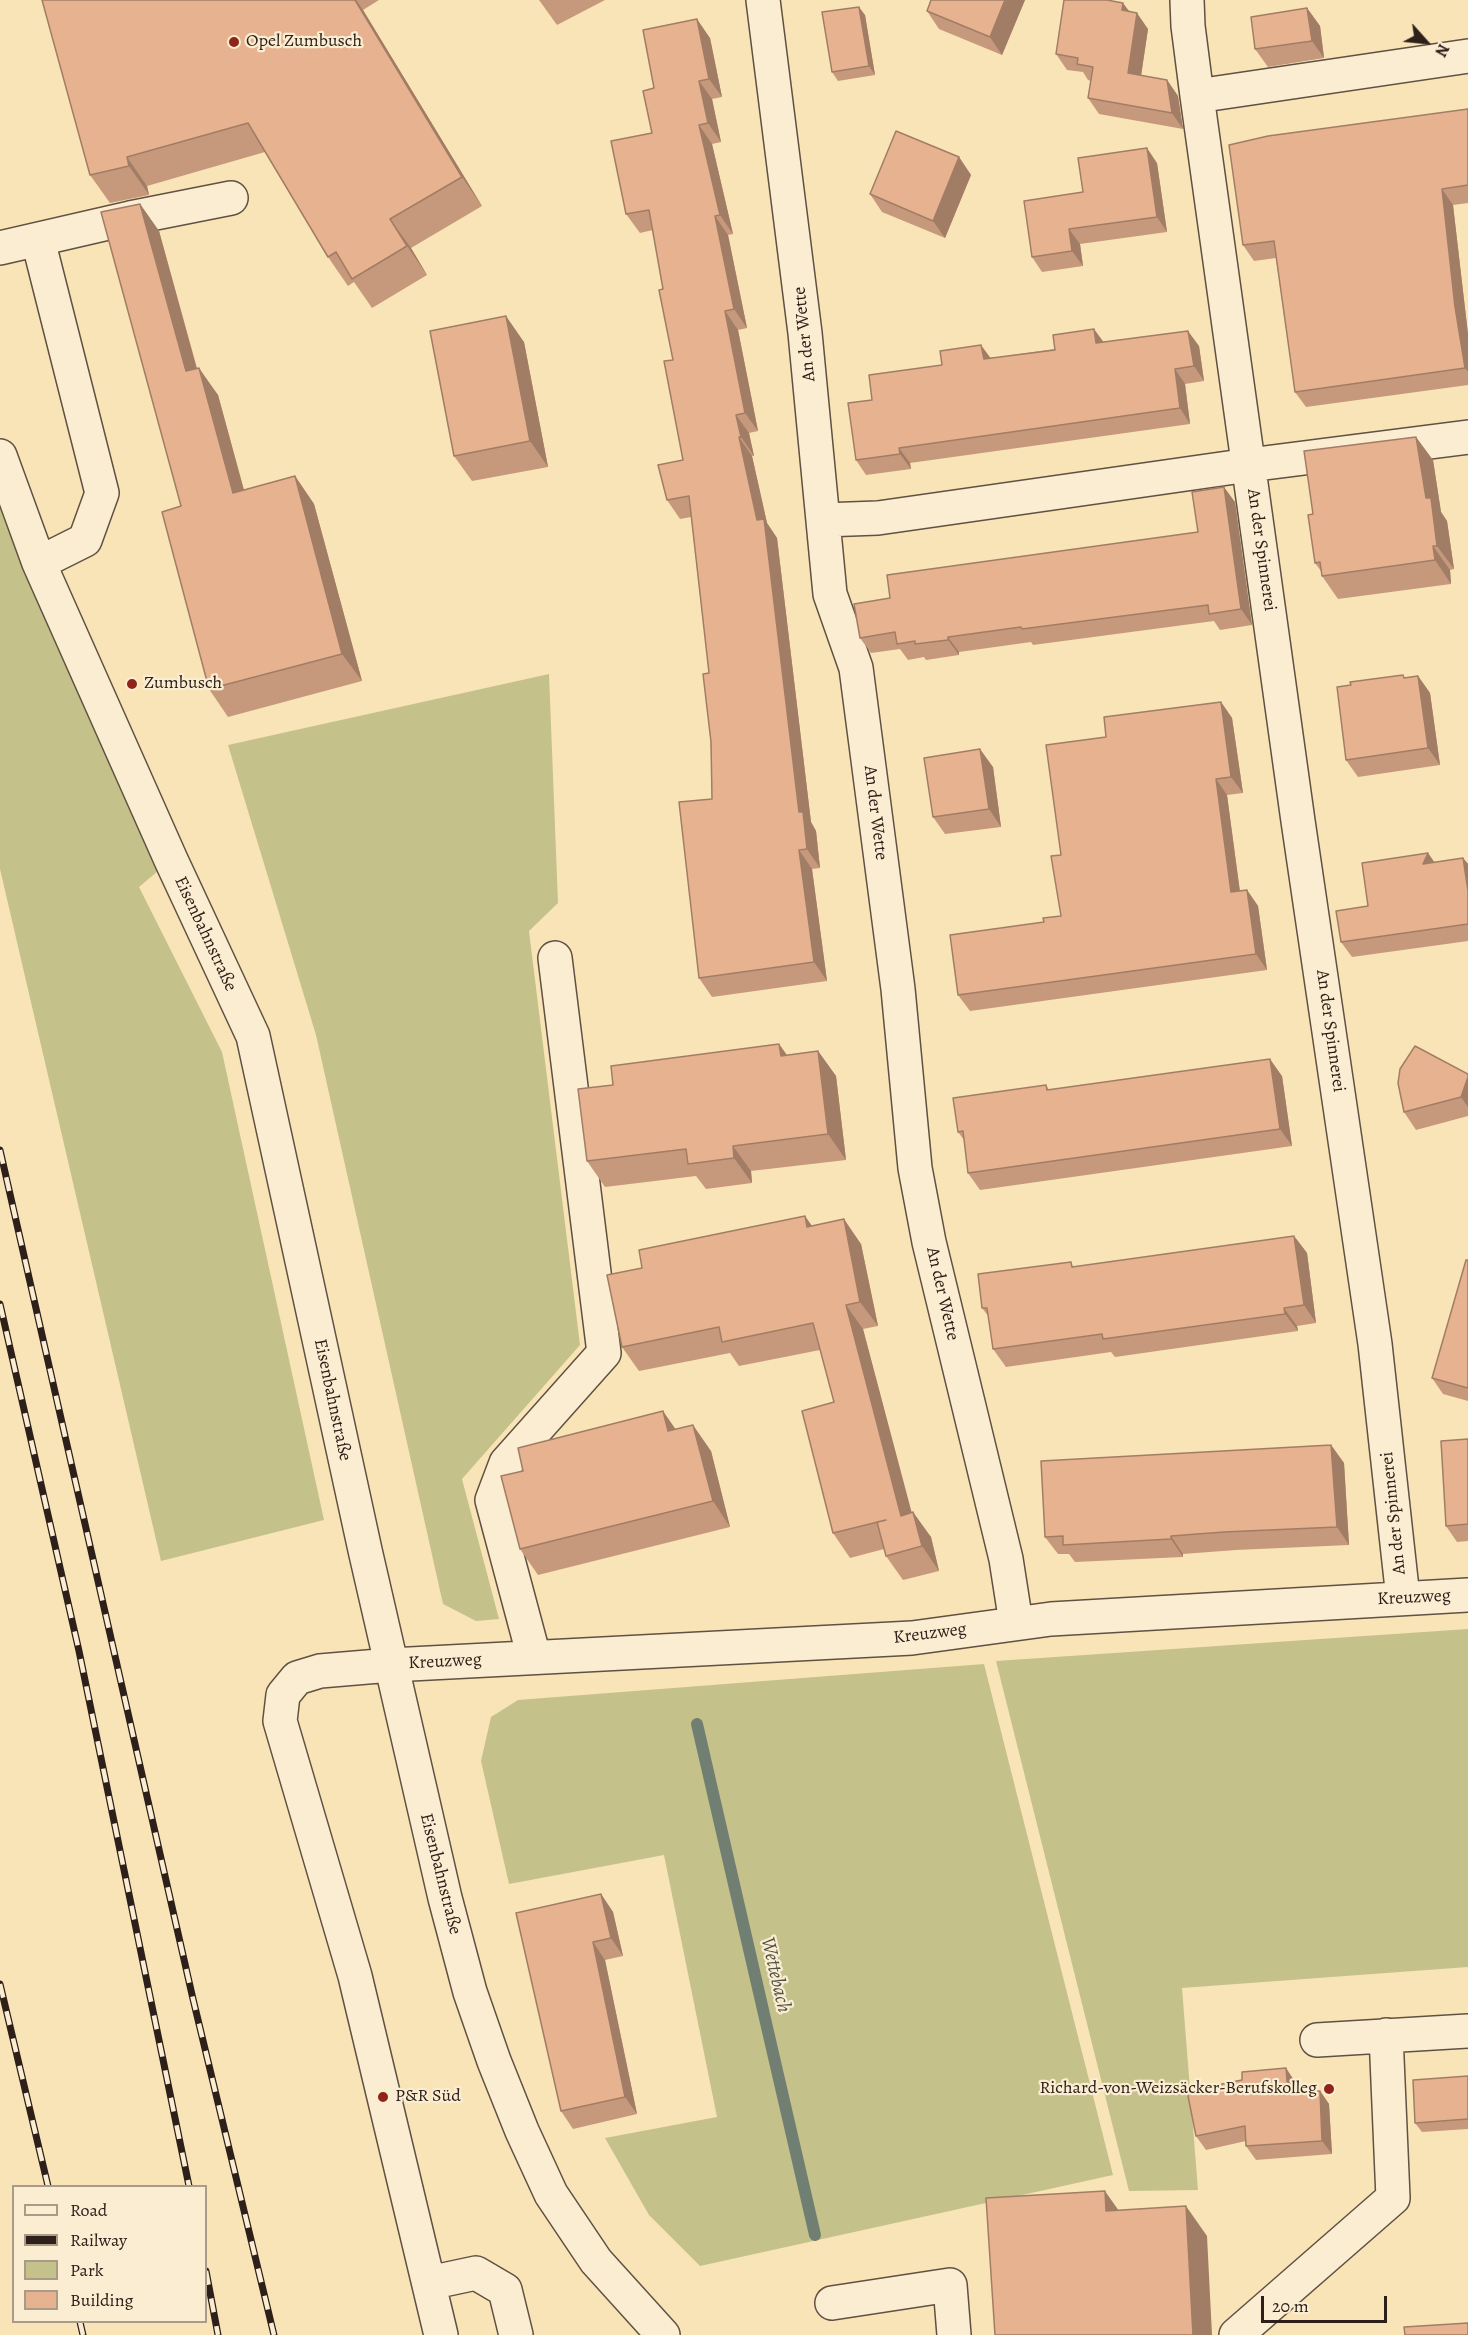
<!DOCTYPE html>
<meta charset="utf-8">
<style>
body{margin:0}
#map{position:relative;width:1468px;height:2335px;overflow:hidden;background:#f9e4b8;font-family:Alegreya,serif}
canvas{display:block}
.legend{position:absolute;left:12px;top:2185px;width:195px;height:138px;box-sizing:border-box;background:#fbedd1;border:2px solid #a99b88;margin:0;padding:8px 10px;list-style:none;font-size:18px;color:#2d201a}
.legend li{display:flex;align-items:center;gap:12px;height:30px}
.legend b{width:30px;border:2px solid #a99b88}
.north{position:absolute;left:1396px;top:12px;width:60px;height:60px;-webkit-text-stroke:4px #fbedd1;paint-order:stroke;rotate:117deg;font-size:16px;font-weight:700;line-height:24px;text-align:center;color:#2d201a}
.north::after{content:'';display:block;margin:auto;width:21px;height:27px;background:#2d201a;clip-path:polygon(50% 0,100% 100%,50% 72%,0 100%)}
.scale{position:absolute;left:1261px;top:2296px;width:126px;height:27px;box-sizing:border-box;border:3px solid #2d201a;border-top:0;padding-left:8px;font-size:18px;line-height:21px;white-space:nowrap;color:#2d201a;-webkit-text-stroke:4px #fbedd1;paint-order:stroke}
</style>
<div id="map">
<canvas width="1468" height="2335"></canvas>
<ul class="legend">
<li><b style="height:8px;background:#fbedd1"></b>Road</li>
<li><b style="height:8px;background:#2d201a"></b>Railway</li>
<li><b style="height:16px;background:#c4c28a"></b>Park</li>
<li><b style="height:16px;background:#e7b290"></b>Building</li>
</ul>
<div class="north">N</div>
<div class="scale">20 m</div>
</div>
<script>
const ctx = document.querySelector('canvas').getContext('2d');
ctx.lineJoin = 'round';
function paint(path, color) { ctx.fillStyle = color; ctx.fill(path, 'evenodd'); }
const shape = rows => new Path2D(rows.map(r => 'M' + r).join(''));
function trace(path, color, width, dash) { ctx.strokeStyle = color; ctx.lineWidth = width; ctx.lineCap = dash ? 'butt' : 'round'; ctx.setLineDash(dash || []); ctx.stroke(path); }
function label(font, color, halo, rows, align = 'center') {
  ctx.font = font + ' Alegreya,serif'; ctx.lineWidth = 4.5; ctx.setLineDash([]); ctx.textBaseline = 'middle'; ctx.strokeStyle = halo; ctx.fillStyle = color; for (const [text, x, y, turn = 0] of rows) {
    ctx.save(); ctx.translate(x, y); ctx.rotate((+turn || 0) * Math.PI / 180); ctx.textAlign = isNaN(turn) ? turn : align; if (halo) ctx.strokeText(text, 0, 0); ctx.fillText(text, 0, 0); ctx.restore();
  }
}
const green = shape([
 [0,456,171,860,139,887,222,1052,324,1520,161,1561,0,869],
 [549,674,558,903,529,931,580,1345,462,1479,499,1619,476,1621,443,1604,316,1035,228,745],
 [1468,1629,1468,1967,1182,1988,1198,2190,1129,2191,996,1661],
 [984,1664,1113,2175,700,2266,649,2215,605,2138,717,2117,664,1855,509,1884,481,1761,491,1717,518,1700]
]);
const stream = shape([
 [697,1724,815,2235]
]);
const minor = shape([
 [763,0,805,333,830,594,856,668,898,989,915,1168,929,1242,1006,1559,1016,1623],
 [1187,0,1188,26,1197,96,1298,821,1375,1344,1403,1598],
 [1197,96,1468,56],
 [38,240,102,493,85,540,39,563],
 [0,248,130,218,231,198],
 [0,456,39,563,171,860,253,1036,365,1550,445,1898,470,1992,494,2061,522,2131,551,2194,596,2261,663,2335],
 [823,520,878,518,1249,465,1468,437],
 [534,1657,492,1500,506,1463,604,1353,555,958],
 [1317,2040,1468,2031],
 [429,2283,476,2273,505,2290,516,2335],
 [832,2303,950,2285,954,2335],
 [441,2335,355,1976,280,1721,283,1695,297,1678,320,1671,391,1665,912,1638,1051,1619,1468,1595],
 [1236,2335,1393,2198,1386,2035]
]);
const rail = shape([
 [0,1150,193,1999,274,2335],
 [0,1304,79,1651,189,2186],
 [0,1984,48,2186],
 [206,2271,218,2335],
 [80,2322,83,2335]
]);
const wall = shape([
 [42,0,379,0,363,10,482,206,411,248,427,275,372,308,354,282,348,286,328,257,265,152,147,186,149,195,110,203,90,175],
 [539,0,605,0,557,25],
 [1025,0,1002,55,939,29,927,11],
 [1307,8,1320,26,1324,58,1268,67,1255,49],
 [1130,12,1148,29,1141,76,1167,80,1178,96,1183,129,1099,114,1088,98,1091,81,1088,80,1083,72,1067,70,1056,54],
 [865,15,875,75,838,81,832,72],
 [710,38,722,97,712,99,721,142,712,144,733,234,728,235,747,328,738,330,758,431,749,433,754,456,752,456,767,523,777,538,811,822,816,831,820,868,812,869,827,981,712,997,699,978,712,799,709,673,691,517,680,519,667,500,683,460,673,360,663,289,653,230,640,233,626,214,652,133,654,88],
 [1468,109,1468,203,1453,205,1468,334,1468,385,1306,407,1295,392,1276,258,1254,261,1243,245],
 [959,157,971,175,945,238,882,212,870,194],
 [1157,163,1167,232,1080,244,1083,266,1042,272,1032,257,1083,192],
 [140,204,159,231,197,368,218,395,244,490,295,476,314,504,362,681,228,717,209,689,181,506],
 [524,342,548,467,472,481,454,456],
 [1103,342,1199,346,1204,381,1185,384,1190,424,910,463,911,469,866,475,856,460,872,400,991,358],
 [1433,460,1441,512,1447,521,1454,569,1450,570,1451,584,1338,599,1322,576,1321,571,1315,563,1313,514],
 [1235,502,1252,625,1220,630,1214,621,1033,645,1031,642,959,652,959,655,926,660,924,657,908,660,900,649,871,653,860,638,890,598,1198,532],
 [1418,676,1430,693,1440,765,1358,777,1346,760,1351,685],
 [1221,702,1232,718,1243,793,1227,795,1240,891,1247,890,1258,906,1267,970,970,1011,958,995,1044,922,1061,916,1061,855,1106,737],
 [993,767,1001,827,945,834,933,817],
 [1428,853,1434,862,1463,858,1468,864,1468,941,1352,957,1341,942,1368,906],
 [779,1044,787,1055,818,1051,836,1076,846,1160,751,1171,752,1183,706,1189,696,1176,605,1187,587,1161,613,1085],
 [1468,1074,1468,1116,1416,1130,1404,1112],
 [1282,1076,1292,1146,980,1190,968,1173,964,1140,958,1132,1046,1085,1049,1090],
 [812,1226,861,1244,878,1326,863,1329,911,1513,931,1537,939,1571,903,1580,886,1556,884,1549,850,1558,833,1533,834,1402,820,1350,739,1366,730,1353,639,1371,622,1347,642,1268],
 [1294,1236,1307,1253,1316,1323,1297,1326,1298,1331,1115,1357,1111,1352,1006,1367,993,1349,989,1317,982,1308,1074,1267],
 [1468,1260,1468,1401,1443,1394,1432,1378],
 [676,1429,711,1451,730,1527,538,1575,520,1549],
 [1468,1439,1468,1541,1457,1542,1446,1526],
 [1331,1445,1344,1463,1349,1545,1236,1550,1183,1554,1183,1557,1075,1562,1069,1554,1058,1554,1045,1537],
 [601,1894,613,1912,623,1956,605,1960,637,2114,573,2129,561,2111],
 [1286,2068,1295,2082,1296,2092,1320,2091,1329,2104,1332,2154,1256,2160,1246,2146,1246,2141,1206,2150,1196,2136,1242,2080],
 [1468,2076,1468,2129,1422,2132,1415,2123]
]);
const shadedWall = shape([
 [355,0,356,0,363,10,482,206,462,177],
 [1005,0,1025,0,1002,55,990,37],
 [1123,3,1135,19,1122,10],
 [859,7,865,15,875,75,869,66],
 [1307,8,1320,26,1324,58,1312,41],
 [1137,13,1148,29,1139,89,1128,73],
 [697,19,710,38,722,97,709,79],
 [1167,80,1178,96,1183,129,1172,113],
 [699,81,712,99,721,142,708,123],
 [699,125,712,144,733,234,720,215],
 [1147,148,1157,163,1167,232,1157,217],
 [127,157,147,186,149,195,129,166],
 [959,157,971,175,945,238,933,221],
 [1442,189,1453,205,1468,334,1468,372,1465,368,1455,307],
 [140,204,159,231,205,399,186,371],
 [715,216,728,235,747,328,734,309],
 [390,219,411,248,427,275,407,246],
 [1069,229,1080,244,1083,266,1072,251],
 [725,311,738,330,758,431,745,413],
 [506,316,524,342,548,467,530,441],
 [1094,329,1105,344,1096,343],
 [1188,331,1199,346,1204,381,1194,366],
 [981,345,992,360,984,359],
 [199,368,218,395,252,520,233,493],
 [1175,369,1185,384,1190,424,1180,408],
 [736,415,749,433,754,456,741,437],
 [739,437,752,456,767,523,777,538,811,822,816,831,820,868,807,849,799,812,757,520],
 [1416,437,1433,460,1441,512,1447,521,1454,569,1437,546,1426,498],
 [899,448,910,463,911,469,900,454],
 [295,476,314,504,362,681,342,654],
 [1224,487,1235,502,1252,625,1241,609],
 [1433,546,1450,570,1451,584,1435,560],
 [948,637,959,652,959,655,948,640],
 [1418,676,1430,693,1440,765,1428,748],
 [1221,702,1232,718,1243,793,1231,777],
 [980,749,993,767,1001,827,989,809],
 [1216,779,1227,795,1242,908,1231,892],
 [799,850,812,869,827,981,814,962],
 [1428,853,1439,869,1423,864],
 [1463,858,1468,864,1468,891],
 [1247,890,1258,906,1267,970,1256,954],
 [779,1044,797,1070,781,1056],
 [818,1051,836,1076,846,1160,828,1134],
 [1270,1059,1282,1076,1292,1146,1280,1129],
 [1468,1077,1468,1107,1461,1097],
 [733,1146,751,1171,752,1183,734,1158],
 [805,1216,822,1240,807,1227],
 [844,1219,861,1244,878,1326,860,1302],
 [1294,1236,1307,1253,1316,1323,1304,1305],
 [846,1305,863,1329,919,1540,901,1516],
 [1284,1308,1297,1326,1298,1331,1285,1314],
 [663,1411,681,1437,668,1431],
 [693,1425,711,1451,730,1527,713,1501],
 [1331,1445,1344,1463,1349,1545,1337,1527],
 [913,1512,931,1537,939,1571,922,1546],
 [1171,1536,1183,1554,1183,1557,1171,1539],
 [601,1894,613,1912,623,1956,611,1938],
 [593,1942,605,1960,637,2114,625,2097],
 [1286,2068,1295,2082,1297,2107,1288,2093],
 [1320,2091,1329,2104,1332,2154,1322,2141],
 [1105,2191,1126,2221,1106,2211],
 [1186,2206,1207,2236,1212,2335,1193,2335]
]);
const building = shape([
 [42,0,355,0,462,177,390,219,407,246,352,279,336,252,328,257,248,123,127,157,129,166,90,175,42,0],
 [931,0,1005,0,990,37,927,11,931,0],
 [1064,0,1107,0,1123,3,1122,10,1137,13,1128,73,1167,80,1172,113,1088,98,1093,67,1077,64,1078,58,1056,54,1064,0],
 [859,7,869,66,832,72,822,12,859,7],
 [1307,8,1312,41,1255,49,1251,17,1307,8],
 [697,19,709,79,699,81,708,123,699,125,720,215,715,216,734,309,725,311,745,413,736,415,741,437,739,437,757,520,764,519,799,812,803,812,807,849,799,850,814,962,699,978,679,802,712,799,711,742,703,674,709,673,689,496,667,500,658,465,683,460,664,361,673,360,659,290,663,289,649,210,626,214,611,141,652,133,643,91,654,88,643,30,697,19],
 [1468,109,1468,185,1442,189,1455,307,1465,368,1295,392,1274,241,1243,245,1229,145,1268,136,1468,109],
 [896,131,959,157,933,221,870,194,896,131],
 [1147,148,1157,217,1069,229,1072,251,1032,257,1024,201,1083,192,1078,158,1147,148],
 [140,204,186,371,199,368,233,493,295,476,342,654,209,689,162,512,181,506,101,212,140,204],
 [506,316,530,441,454,456,430,331,506,316],
 [1094,329,1096,343,1188,331,1194,366,1175,369,1180,408,899,448,900,454,856,460,848,403,872,400,869,375,942,365,940,351,981,345,984,359,1055,350,1053,335,1094,329],
 [1416,437,1426,498,1431,498,1437,546,1433,546,1435,560,1322,576,1320,562,1315,563,1308,515,1313,514,1304,451,1416,437],
 [1224,487,1241,609,1209,614,1208,605,1022,629,1021,627,948,637,948,640,915,644,915,641,897,644,895,632,860,638,854,604,890,598,887,575,1198,532,1192,492,1224,487],
 [1403,675,1404,678,1418,676,1428,748,1346,760,1337,687,1351,685,1350,682,1403,675],
 [1221,702,1231,777,1216,779,1231,892,1247,890,1256,954,958,995,950,935,1044,922,1043,918,1061,916,1051,856,1061,855,1046,745,1106,737,1104,717,1221,702],
 [980,749,989,809,933,817,924,758,980,749],
 [1428,853,1423,864,1463,858,1468,891,1468,924,1341,942,1336,911,1368,906,1362,863,1428,853],
 [779,1044,781,1056,818,1051,828,1134,733,1146,734,1158,688,1164,686,1149,587,1161,578,1089,613,1085,611,1066,779,1044],
 [1415,1046,1468,1074,1468,1077,1461,1097,1404,1112,1398,1083,1400,1069,1415,1046],
 [1270,1059,1280,1129,968,1173,963,1131,958,1132,953,1098,1046,1085,1047,1090,1270,1059],
 [805,1216,807,1227,844,1219,860,1302,846,1305,901,1516,913,1512,922,1546,886,1556,877,1522,886,1520,833,1533,802,1411,834,1402,813,1323,722,1342,719,1327,622,1347,607,1275,642,1268,639,1250,805,1216],
 [1294,1236,1304,1305,1284,1308,1285,1314,1103,1339,1102,1334,993,1349,987,1308,982,1308,978,1274,1071,1262,1072,1267,1294,1236],
 [1466,1260,1468,1260,1468,1388,1432,1378,1466,1260],
 [663,1411,668,1431,693,1425,713,1501,520,1549,501,1476,523,1471,518,1448,663,1411],
 [1468,1439,1468,1524,1446,1526,1441,1441,1468,1439],
 [1331,1445,1337,1527,1224,1532,1171,1536,1171,1539,1063,1545,1063,1536,1045,1537,1041,1461,1331,1445],
 [601,1894,611,1938,593,1942,625,2097,561,2111,516,1913,601,1894],
 [1286,2068,1288,2093,1320,2091,1322,2141,1246,2146,1245,2126,1196,2136,1187,2091,1242,2080,1242,2072,1286,2068],
 [1468,2076,1468,2119,1415,2123,1413,2080,1468,2076],
 [1105,2191,1106,2211,1186,2206,1193,2335,995,2335,986,2198,1105,2191],
 [1468,2323,1468,2335,1405,2335,1404,2327,1468,2323]
]);
const markers = [
 [234,42,6,"#8f2418"],
 [132,684,6,"#8f2418"],
 [1329,2089,6,"#8f2418"],
 [383,2097,6,"#8f2418"]
];
const poiNames = [
 ["Opel Zumbusch",246,42],
 ["Zumbusch",144,684],
 ["Richard-von-Weizsäcker-Berufskolleg",1317,2089,"right"],
 ["P&R Süd",395,2097]
];
const streetNames = [
 ["An der Wette",805,334,-96],
 ["An der Spinnerei",1261,550,82],
 ["An der Wette",875,813,83],
 ["Eisenbahnstraße",205,934,65],
 ["An der Spinnerei",1330,1031,82],
 ["An der Wette",942,1294,77],
 ["Eisenbahnstraße",332,1400,78],
 ["An der Spinnerei",1394,1513,-96],
 ["Kreuzweg",1414,1598,-3],
 ["Kreuzweg",930,1634,-7],
 ["Kreuzweg",445,1662,-3],
 ["Eisenbahnstraße",440,1874,76]
];
const waterNames = [
 ["Wettebach",775,1975,77]
];
paint(green, '#c4c28a');
trace(stream, '#717f72', 12);
trace(minor, '#605142', 36);
trace(minor, '#fbedd1', 33);
trace(rail, '#2d201a', 7);
trace(rail, '#fbedd1', 4.5, [14]);
paint(wall, '#c7997c');
paint(shadedWall, '#a27d65');
paint(building, '#e7b290');
trace(building, '#a27d65', 1.5);
for (const [x, y, r, color] of markers) { const dot = new Path2D(); dot.arc(x, y, r, 0, 2 * Math.PI); ctx.fillStyle = color; ctx.fill(dot); trace(dot, '#fbedd1', 2); }
label('18px', '#2d201a', '#fbedd1', poiNames, 'left');
label('18px', '#2d201a', '#fbedd1', streetNames);
label('italic 20px', '#4f5046', '#fbedd1', waterNames);
</script>
